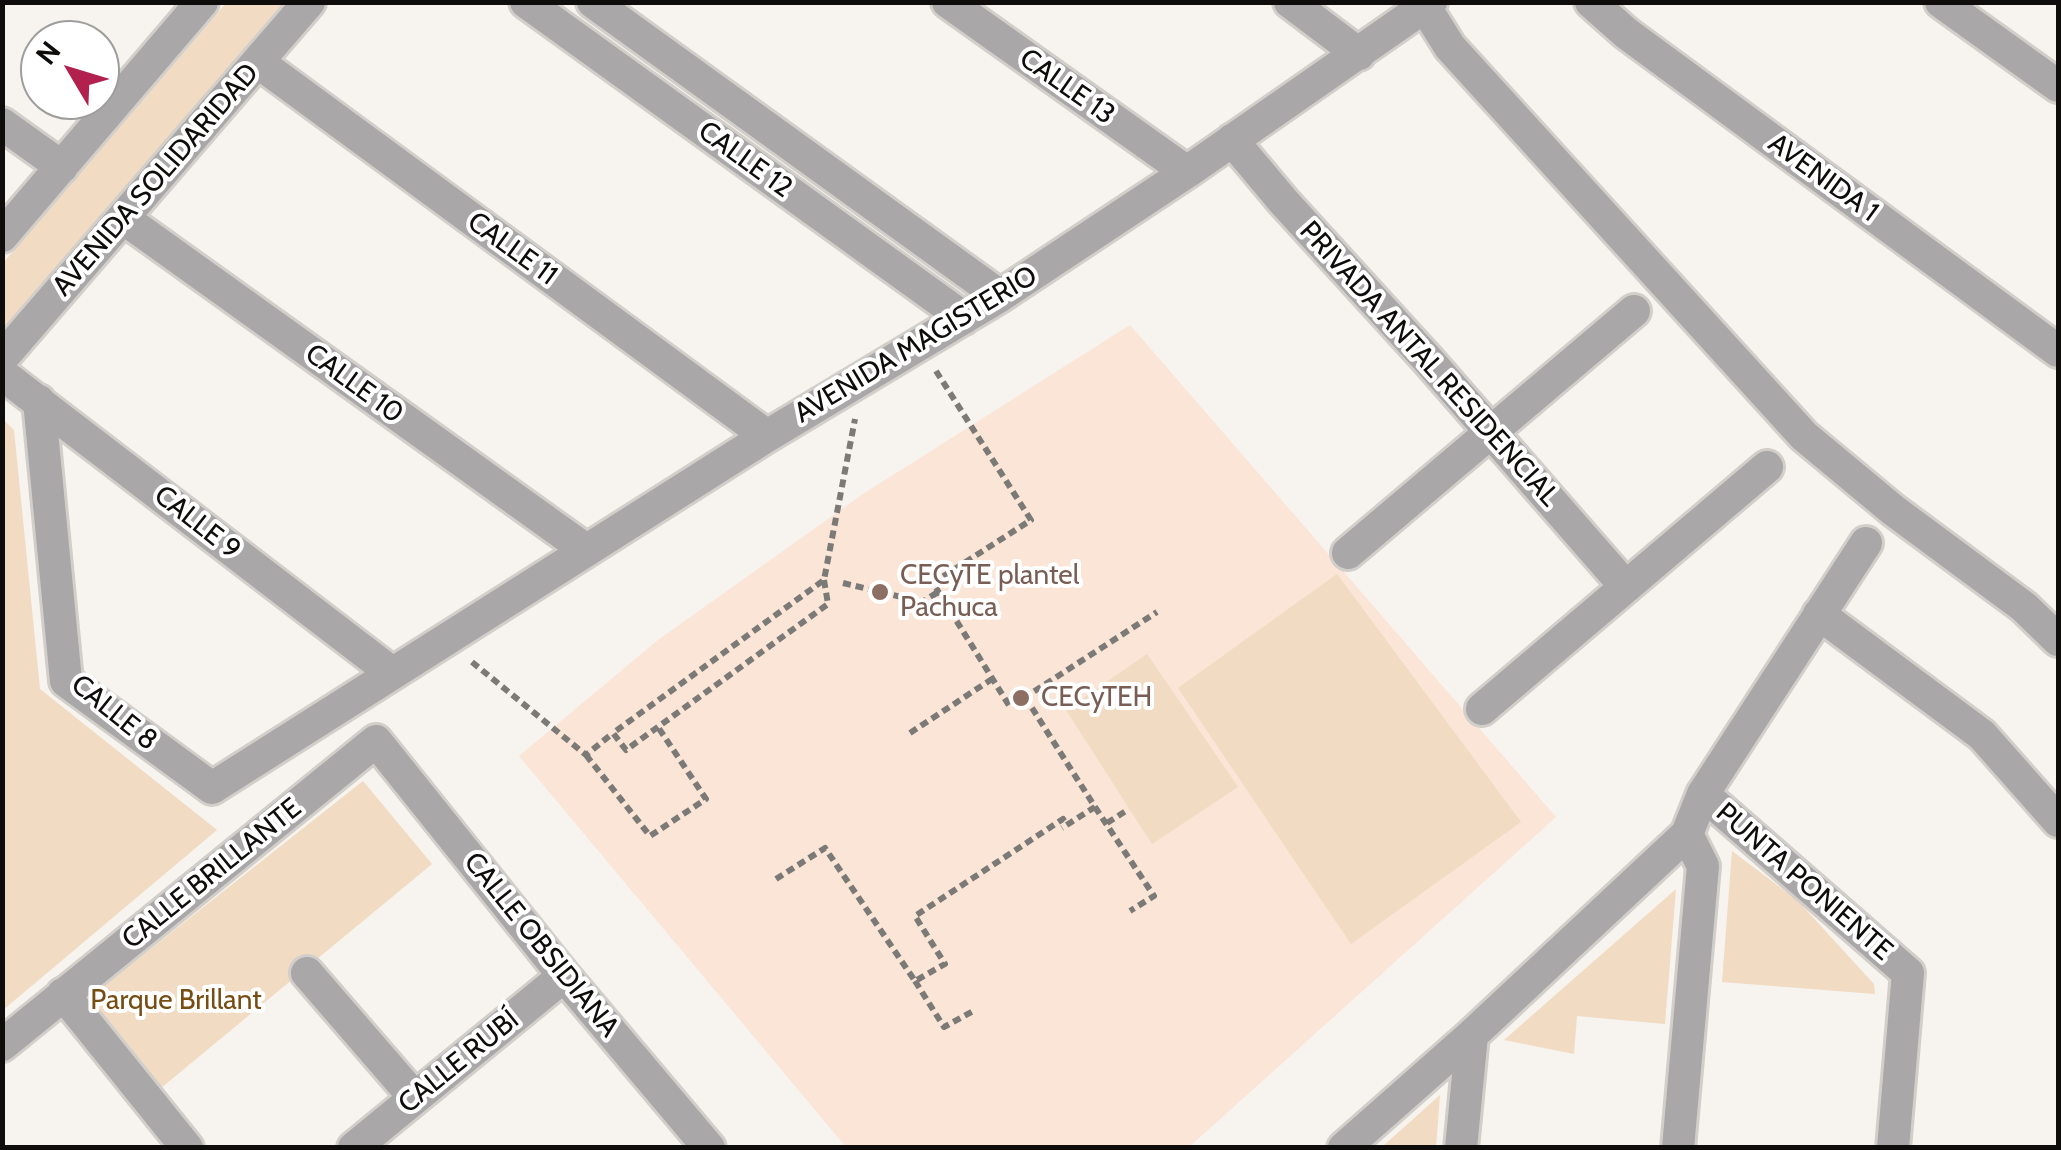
<!DOCTYPE html>
<meta charset="utf-8">
<style>
body{margin:0}
#map{position:relative;width:2061px;height:1150px;overflow:hidden;background:#f7f3ee;font-family:Cabin,sans-serif}
canvas{display:block}
.frame{position:absolute;inset:0;border:5px solid #0e0d0b;pointer-events:none}
.north{position:absolute;left:20px;top:20px;width:100px;height:100px;box-sizing:border-box;background:#fff;border:2px solid #9f9e9d;border-radius:50%;rotate:308deg;font-size:28px;font-weight:700;line-height:40px;text-align:center;color:#0e0d0b}
.north::after{content:'';display:block;margin:auto;width:35px;height:45px;background:#b2214e;clip-path:polygon(50% 0,100% 100%,50% 72%,0 100%)}
</style>
<div id="map">
<canvas width="2061" height="1150"></canvas>
<div class="frame"></div>
<div class="north">N</div>
</div>
<script>
const ctx = document.querySelector('canvas').getContext('2d');
ctx.lineJoin = 'round';
function paint(path, color) { ctx.fillStyle = color; ctx.fill(path, 'evenodd'); }
const shape = rows => new Path2D(rows.map(r => 'M' + r).join(''));
function trace(path, color, width, dash) { ctx.strokeStyle = color; ctx.lineWidth = width; ctx.lineCap = dash ? 'butt' : 'round'; ctx.setLineDash(dash || []); ctx.stroke(path); }
function label(font, color, halo, rows, align = 'center') {
  ctx.font = font + ' Cabin,sans-serif'; ctx.lineWidth = 8; ctx.setLineDash([]); ctx.textBaseline = 'middle'; ctx.strokeStyle = halo; ctx.fillStyle = color; for (const [text, x, y, turn = 0] of rows) {
    ctx.save(); ctx.translate(x, y); ctx.rotate((+turn || 0) * Math.PI / 180); ctx.textAlign = isNaN(turn) ? turn : align; if (halo) ctx.strokeText(text, 0, 0); ctx.fillText(text, 0, 0); ctx.restore();
  }
}
const education = shape([
 [1130,325,1556,817,1189,1147,846,1147,519,756,658,640,863,494]
]);
const green = shape([
 [226,3,292,3,3,334,3,263],
 [2,418,14,430,40,689,217,830,3,1010],
 [1337,574,1521,822,1351,944,1178,688],
 [1147,654,1238,787,1152,844,1066,710],
 [363,781,432,864,155,1093,82,1003],
 [1732,851,1797,900,1874,984,1875,994,1722,982],
 [1676,889,1665,1024,1577,1016,1574,1054,1504,1040],
 [1440,1095,1436,1147,1382,1147]
]);
const path = shape([
 [936,371,1031,520,933,583,1010,707,1157,612],
 [824,580,828,604,626,750,613,733,824,580,855,419],
 [843,583,922,602,938,592],
 [472,662,586,755,613,733],
 [1025,697,1095,807,1062,828],
 [910,733,992,679],
 [586,755,650,836,706,799,658,727],
 [1095,807,1154,896,1130,911],
 [1107,823,1129,809],
 [776,879,825,848,915,981,945,964,915,916,1063,819,1067,825],
 [915,981,944,1027,975,1010]
]);
const minor = shape([
 [526,2,964,318],
 [593,2,1000,296],
 [948,2,1187,172],
 [1290,2,1359,54],
 [1591,2,1626,33,2058,351],
 [1941,2,2058,86],
 [1425,7,1450,47,1804,436,1893,510,2024,607,2058,640],
 [258,62,767,436],
 [2,124,62,167],
 [1232,140,1283,201,1428,360,1626,587],
 [123,218,586,550],
 [2,236,202,2],
 [2,358,309,2],
 [2,374,392,673],
 [39,401,66,681,212,788,767,436,1000,296,1187,172,1431,2],
 [1348,553,1634,311],
 [1819,614,1982,735,2058,821],
 [1482,709,1767,467],
 [1703,794,1908,973,1893,1148],
 [307,973,415,1098],
 [63,994,187,1148],
 [2,1045,376,741,564,976,709,1148],
 [354,1148,564,976],
 [1344,1148,1472,1035,1687,834,1703,794,1866,543],
 [1461,1148,1472,1035],
 [1678,1148,1703,866,1687,834]
]);
const markers = [
 [880,592,10,"#8d6e63"],
 [1021,698,10,"#8d6e63"]
];
const streetNames = [
 ["CALLE 13",1067,87,35],
 ["CALLE 12",745,160,36],
 ["AVENIDA 1",1823,178,36],
 ["AVENIDA SOLIDARIDAD",156,180,-49],
 ["CALLE 11",512,249,36],
 ["AVENIDA MAGISTERIO",916,345,-31],
 ["PRIVADA ANTAL RESIDENCIAL",1429,364,48],
 ["CALLE 10",354,384,36],
 ["CALLE 9",197,523,38],
 ["CALLE 8",114,713,39],
 ["CALLE BRILLANTE",212,874,-39],
 ["PUNTA PONIENTE",1804,882,41],
 ["CALLE OBSIDIANA",541,945,51],
 ["CALLE RUBÍ",459,1062,-39]
];
const educationNames = [
 ["CECyTE plantel",900,576],
 ["Pachuca",900,608],
 ["CECyTEH",1041,698]
];
const parkNames = [
 ["Parque Brillant",176,1001]
];
paint(education, '#fae5d7');
paint(green, '#f1dbc2');
trace(minor, '#d2ceca', 38);
trace(path, '#7c7a76', 6, [8, 5]);
trace(minor, '#aaa7a8', 32);
for (const [x, y, r, color] of markers) { const dot = new Path2D(); dot.arc(x, y, r, 0, 2 * Math.PI); ctx.fillStyle = color; ctx.fill(dot); trace(dot, '#fff', 4); }
label('28px', '#0e0d0b', '#fff', streetNames);
label('28px', '#785e54', '#fff', educationNames, 'left');
label('28px', '#764d13', '#fff', parkNames);
</script>
